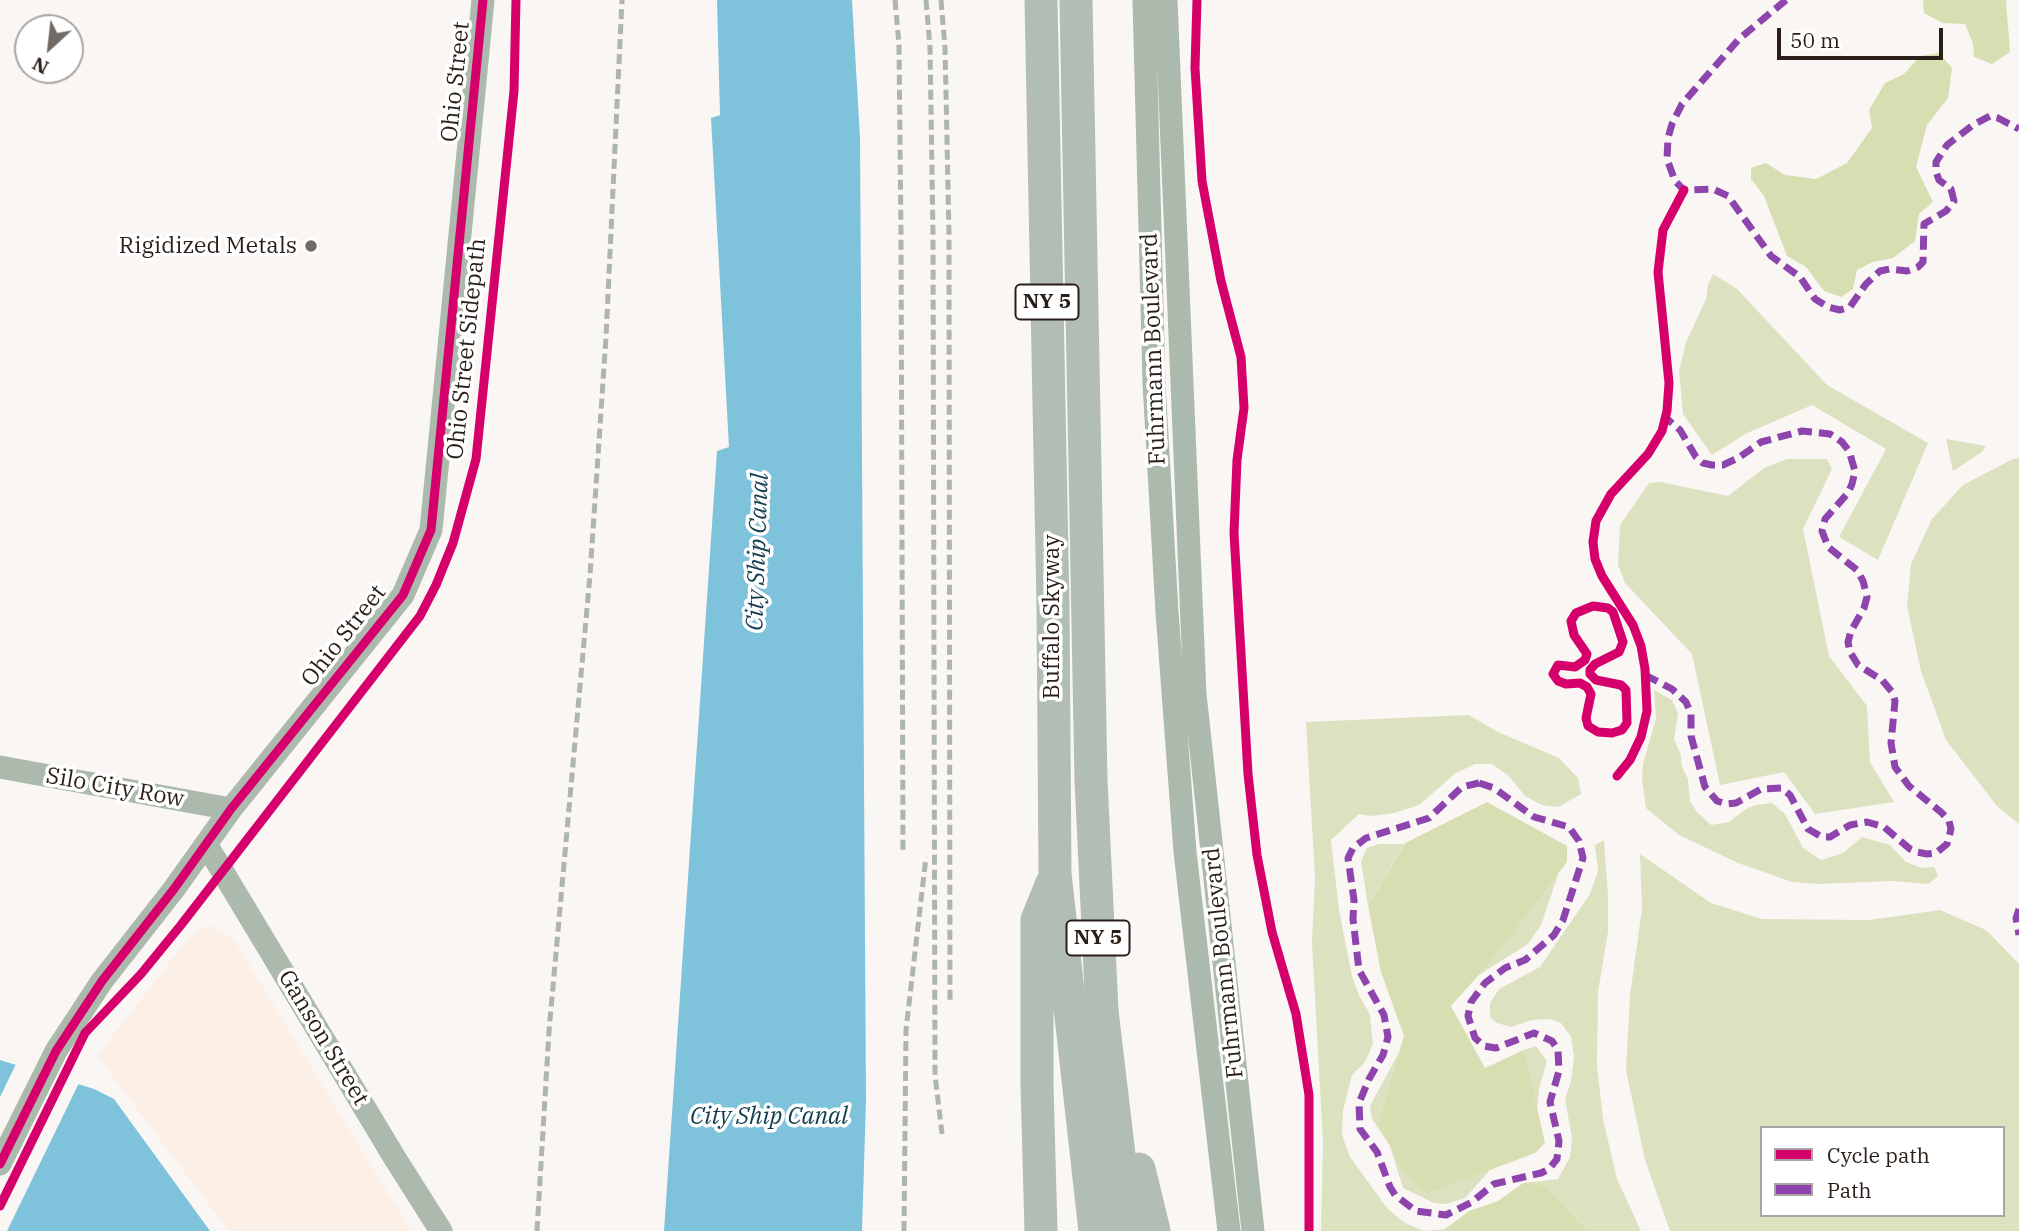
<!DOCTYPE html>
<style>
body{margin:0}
#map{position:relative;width:2019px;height:1231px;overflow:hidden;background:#f9f6f4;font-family:"IBM Plex Serif",serif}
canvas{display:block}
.legend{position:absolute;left:1760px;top:1126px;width:245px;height:91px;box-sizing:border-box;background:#fff;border:2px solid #a9a5a3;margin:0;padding:9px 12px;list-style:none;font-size:21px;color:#291f18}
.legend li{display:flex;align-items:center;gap:14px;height:35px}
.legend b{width:35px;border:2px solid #a9a5a3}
.north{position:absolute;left:14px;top:14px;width:70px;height:70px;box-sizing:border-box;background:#fff;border:2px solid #a9a5a3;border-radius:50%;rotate:207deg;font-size:19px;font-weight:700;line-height:28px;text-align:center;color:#291f18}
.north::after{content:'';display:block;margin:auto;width:24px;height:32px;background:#726a65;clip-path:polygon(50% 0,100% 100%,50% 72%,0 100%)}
.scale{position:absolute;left:1777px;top:28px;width:166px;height:32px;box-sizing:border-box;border:4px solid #291f18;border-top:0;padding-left:9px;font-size:21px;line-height:24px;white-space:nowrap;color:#291f18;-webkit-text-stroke:5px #fff;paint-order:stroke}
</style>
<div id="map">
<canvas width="2019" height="1231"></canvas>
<ul class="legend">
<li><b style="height:9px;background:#d6006c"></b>Cycle path</li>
<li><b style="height:9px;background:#8e44ad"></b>Path</li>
</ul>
<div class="north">N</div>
<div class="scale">50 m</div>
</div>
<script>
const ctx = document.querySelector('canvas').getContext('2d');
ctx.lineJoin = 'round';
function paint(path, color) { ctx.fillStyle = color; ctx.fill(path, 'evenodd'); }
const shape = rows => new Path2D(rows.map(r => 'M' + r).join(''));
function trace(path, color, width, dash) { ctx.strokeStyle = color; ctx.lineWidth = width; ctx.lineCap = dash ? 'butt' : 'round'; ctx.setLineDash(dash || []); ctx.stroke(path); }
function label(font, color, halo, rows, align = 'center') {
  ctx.font = font + ' "IBM Plex Serif",serif'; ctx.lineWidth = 7; ctx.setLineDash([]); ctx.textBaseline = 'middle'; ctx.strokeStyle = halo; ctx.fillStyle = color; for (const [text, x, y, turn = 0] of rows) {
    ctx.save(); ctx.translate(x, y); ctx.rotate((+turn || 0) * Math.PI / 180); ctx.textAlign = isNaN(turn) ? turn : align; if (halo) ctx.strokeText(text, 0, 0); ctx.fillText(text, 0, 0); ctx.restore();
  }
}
const built = shape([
 [208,925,233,938,411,1231,229,1231,97,1056,190,936]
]);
const green = shape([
 [1713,274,1737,289,1827,385,1928,443,1878,560,1839,537,1886,449,1812,405,1745,434,1712,455,1683,414,1679,371,1686,342,1706,299,1708,285],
 [1946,439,1986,446,1982,452,1953,471],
 [2019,458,2019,824,1997,806,1946,740,1921,671,1907,606,1911,564,1932,519,1963,485,2013,459],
 [1787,459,1827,459,1832,469,1803,529,1829,656,1867,706,1870,762,1894,802,1815,814,1784,772,1720,785,1692,654,1625,583,1618,565,1620,525,1649,483,1660,482,1728,496,1764,468],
 [1654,690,1672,700,1678,713,1674,740,1680,752,1682,767,1688,779,1690,801,1696,811,1711,825,1729,822,1746,809,1756,805,1772,803,1785,814,1803,848,1821,860,1843,853,1862,837,1890,845,1906,862,1922,868,1934,867,1938,876,1928,884,1891,881,1818,884,1792,882,1738,863,1679,835,1646,808,1642,780,1643,764,1656,718],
 [1469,715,1498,732,1559,758,1578,778,1581,794,1558,807,1542,805,1525,796,1509,776,1492,764,1475,764,1456,773,1419,805,1394,813,1371,816,1359,814,1331,840,1339,910,1352,976,1359,995,1370,1015,1373,1044,1365,1062,1352,1075,1343,1111,1342,1135,1350,1157,1387,1208,1405,1223,1424,1231,1445,1229,1446,1231,1321,1231,1323,1142,1312,943,1315,878,1306,722],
 [1604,840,1608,896,1608,932,1598,992,1597,1065,1603,1119,1617,1179,1641,1231,1588,1231,1547,1188,1533,1182,1558,1179,1570,1157,1572,1138,1565,1099,1571,1081,1574,1056,1571,1037,1561,1023,1549,1019,1532,1020,1511,1027,1497,1023,1490,1017,1490,1003,1499,989,1540,967,1590,894,1598,871,1595,845],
 [1379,844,1404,844,1368,906,1361,861,1367,848],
 [1640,854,1711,903,1762,919,1869,920,1940,910,1986,930,2019,964,2019,1231,1670,1231,1645,1160,1626,1070,1630,996,1642,908],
 [1762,1128,2003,1128,2003,1215,1762,1215],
 [1559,872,1541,925,1528,944,1477,976],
 [1536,1046,1547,1061,1539,1089,1537,1110,1524,1050],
 [1399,1052,1378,1122,1427,1194,1490,1170,1465,1198,1446,1204,1434,1203,1403,1188,1390,1146,1372,1119,1370,1106]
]);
const forest = shape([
 [1923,0,2006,0,2010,52,1992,64,1974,57,1973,44,1965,24,1943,23,1924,13],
 [1939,53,1952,68,1948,98,1927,125,1916,167,1933,202,1919,214,1915,241,1893,258,1873,262,1857,270,1853,289,1841,297,1824,291,1806,267,1787,256,1764,196,1751,179,1751,168,1766,163,1785,175,1816,179,1847,163,1872,128,1869,110,1885,83,1904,74,1920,56],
 [1487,802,1567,846,1567,862,1485,968,1451,1006,1485,1068,1524,1050,1545,1143,1535,1153,1427,1194,1401,1168,1378,1122,1404,1036,1381,972,1368,906,1405,843],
 [1533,1182,1547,1188,1588,1231,1446,1231,1445,1229,1469,1211,1498,1201,1523,1183]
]);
const water = shape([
 [717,0,852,0,860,138,866,1100,862,1231,664,1231,717,451,729,447,711,118,720,115],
 [0,1060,94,1089,114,1099,210,1231,0,1231]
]);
const pier = shape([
 [17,1062,80,1081,7,1231,0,1231,0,1097]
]);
const minor = shape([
 [1144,0,1154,383,1167,612,1185,852,1229,1231],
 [1166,0,1195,694,1253,1231],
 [0,767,231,809],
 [206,844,396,1160,441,1231],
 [0,1164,56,1051,102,981,174,889,231,809,403,595,431,530,483,0]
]);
const highway = shape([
 [1041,0,1053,605,1055,874,1095,1231],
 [1076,0,1091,780,1102,1011,1128,1231],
 [1139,1169,1154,1231],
 [1041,1231,1037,1085,1037,920,1052,883]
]);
const rail = shape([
 [895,0,899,45,901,234,903,854],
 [926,0,930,47,933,234,935,1075,942,1134],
 [941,0,945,47,949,234,950,1004],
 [537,1231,549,1031,590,575,606,337,622,0],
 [904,1231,906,1030,926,857]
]);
const quiet = shape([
 [1786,0,1739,39,1682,104,1672,124,1668,138,1667,159,1675,181,1684,190,1713,189,1728,196,1771,256,1800,277,1815,299,1828,307,1840,310,1850,307,1866,284,1880,271,1890,269,1907,271,1918,267,1923,262,1924,224,1946,211,1954,201,1951,189,1939,180,1936,172,1936,162,1947,145,1973,125,1990,116,1998,118,2019,129],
 [1645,675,1672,689,1686,702,1691,714,1691,736,1705,787,1717,801,1727,804,1736,803,1761,789,1781,788,1790,795,1808,829,1822,837,1830,837,1850,825,1867,822,1884,827,1910,849,1917,852,1927,854,1936,853,1947,844,1951,829,1949,821,1942,813,1909,786,1895,767,1891,743,1895,701,1892,692,1882,680,1858,665,1850,652,1848,642,1851,631,1864,608,1867,597,1863,581,1857,570,1828,547,1822,531,1825,519,1848,493,1852,484,1855,471,1849,451,1842,442,1830,434,1802,431,1761,442,1738,458,1723,465,1712,465,1703,463,1696,457,1680,430,1665,417],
 [1479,783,1494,788,1534,817,1569,827,1579,841,1583,858,1563,920,1554,935,1525,960,1505,968,1485,983,1471,1002,1468,1016,1475,1038,1484,1046,1496,1048,1534,1033,1552,1041,1558,1050,1559,1071,1550,1102,1559,1141,1557,1159,1549,1169,1541,1173,1494,1184,1472,1202,1446,1215,1416,1211,1395,1195,1390,1187,1377,1152,1360,1129,1359,1103,1369,1079,1383,1055,1388,1037,1384,1015,1359,970,1353,919,1354,900,1348,858,1353,848,1366,838,1429,818,1462,787,1479,783],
 [2019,909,2016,918,2019,935]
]);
const cycleway = shape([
 [1197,0,1195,68,1202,181,1221,281,1241,357,1244,408,1237,460,1234,533,1248,774,1257,855,1272,932,1296,1014,1309,1095,1309,1231],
 [1593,606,1608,608,1613,612,1623,642,1619,652,1595,664,1590,670,1590,674,1596,680,1621,685,1626,690,1627,723,1622,730,1612,733,1598,732,1588,726,1586,718,1591,694,1587,687,1580,683,1566,684,1558,681,1553,674,1558,665,1575,667,1585,660,1587,654,1574,635,1571,621,1576,613,1593,606],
 [1617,776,1630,760,1641,737,1647,711,1645,669,1641,646,1633,625,1602,576,1595,559,1593,542,1596,521,1611,494,1648,454,1662,431,1667,411,1669,383,1658,272,1663,230,1684,190],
 [0,1164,56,1051,102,981,174,889,231,809,403,595,431,530,483,0],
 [0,1206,85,1033,141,974,181,925,420,616,436,585,453,543,476,459,514,91,516,0]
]);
const markers = [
 [311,246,7,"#726a65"]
];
const shields = [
 [1047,302,63],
 [1098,938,63]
];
const shieldNames = [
 ["NY 5",1047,302],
 ["NY 5",1098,938]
];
const streetNames = [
 ["Ohio Street",456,82,-84],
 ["Ohio Street Sidepath",467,349,-84],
 ["Fuhrmann Boulevard",1154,349,-92],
 ["Buffalo Skyway",1052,617,-90],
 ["Ohio Street",344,636,-52],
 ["Silo City Row",115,788,10],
 ["Fuhrmann Boulevard",1224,963,-96],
 ["Ganson Street",323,1038,59]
];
const poiNames = [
 ["Rigidized Metals",297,246]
];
const waterNames = [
 ["City Ship Canal",758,552,-88],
 ["City Ship Canal",769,1117]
];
paint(built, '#fcefe6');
paint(green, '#dce2c0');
paint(forest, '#d7dfb2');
paint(water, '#7ec2dc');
paint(pier, '#f9f6f4');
trace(minor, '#acbaad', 23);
trace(highway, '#b2beb3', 33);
trace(rail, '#aeb5ad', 5, [10, 5]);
trace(quiet, '#8e44ad', 7, [14, 7]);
trace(cycleway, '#d6006c', 9);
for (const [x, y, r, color] of markers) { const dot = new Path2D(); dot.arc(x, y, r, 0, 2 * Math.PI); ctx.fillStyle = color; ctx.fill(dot); trace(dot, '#fff', 2.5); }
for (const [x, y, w] of shields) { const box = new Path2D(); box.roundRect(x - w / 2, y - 17.5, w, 35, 5); ctx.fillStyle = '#fff'; ctx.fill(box); trace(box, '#291f18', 2); }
label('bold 21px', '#291f18', null, shieldNames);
label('23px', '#291f18', '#fff', streetNames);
label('23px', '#291f18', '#fff', poiNames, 'right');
label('italic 24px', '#123d4d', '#fff', waterNames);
</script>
